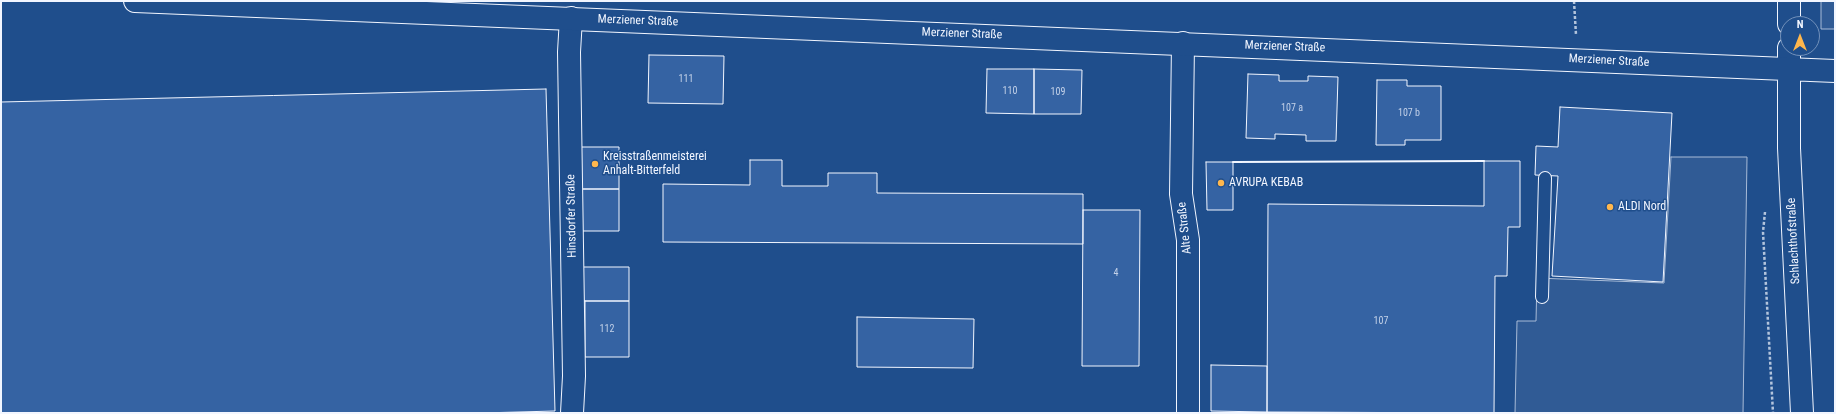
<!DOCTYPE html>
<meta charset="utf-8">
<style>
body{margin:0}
#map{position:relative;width:1836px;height:414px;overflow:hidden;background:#1f4e8c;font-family:"Roboto Condensed",sans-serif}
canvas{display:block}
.frame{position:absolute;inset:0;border:2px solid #f2f6ff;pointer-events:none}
.north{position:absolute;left:1780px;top:16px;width:40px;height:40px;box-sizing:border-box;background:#1f4e8c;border:1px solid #7391ba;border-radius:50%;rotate:0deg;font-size:11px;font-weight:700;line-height:16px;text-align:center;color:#f2f6ff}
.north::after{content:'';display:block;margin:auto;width:14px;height:18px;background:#ffb74d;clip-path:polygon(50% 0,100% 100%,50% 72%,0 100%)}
</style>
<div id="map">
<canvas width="1836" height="414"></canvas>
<div class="frame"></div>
<div class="north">N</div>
</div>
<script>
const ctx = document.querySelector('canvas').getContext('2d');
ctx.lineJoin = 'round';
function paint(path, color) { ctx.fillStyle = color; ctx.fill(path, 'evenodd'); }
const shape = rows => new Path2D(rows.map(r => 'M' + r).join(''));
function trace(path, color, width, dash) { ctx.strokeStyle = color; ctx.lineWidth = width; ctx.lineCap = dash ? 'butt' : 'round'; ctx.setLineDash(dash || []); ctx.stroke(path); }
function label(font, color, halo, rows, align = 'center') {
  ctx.font = font + ' "Roboto Condensed",sans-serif'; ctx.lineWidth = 3; ctx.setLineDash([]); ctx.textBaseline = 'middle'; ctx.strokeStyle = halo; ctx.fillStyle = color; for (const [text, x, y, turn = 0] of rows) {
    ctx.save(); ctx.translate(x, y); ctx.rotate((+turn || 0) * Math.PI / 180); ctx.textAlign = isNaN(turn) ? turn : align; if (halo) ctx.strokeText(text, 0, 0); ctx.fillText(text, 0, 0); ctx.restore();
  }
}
const built = shape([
 [1821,1,1835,1,1835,29,1821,29,1821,1],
 [1671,157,1747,157,1743,413,1515,413,1517,321,1536,321,1537,278,1664,283,1671,157]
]);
const building = shape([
 [649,55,724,56,723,104,648,103,649,55],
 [987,69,1034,69,1034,114,986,113,987,69],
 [1034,69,1082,70,1081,114,1034,114,1034,69],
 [1248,74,1279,75,1279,81,1308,81,1308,76,1338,77,1336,141,1306,141,1306,135,1275,134,1275,139,1246,138,1248,74],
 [1377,80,1407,80,1407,86,1441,86,1441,140,1405,140,1405,145,1376,145,1377,80],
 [546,89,555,411,481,413,1,413,1,102,546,89],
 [1560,107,1672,113,1663,282,1552,276,1558,176,1535,175,1536,146,1558,147,1560,107],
 [577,147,619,147,619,189,577,189,577,147],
 [750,160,782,160,782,186,828,186,828,173,877,173,877,193,1083,194,1083,244,663,242,663,184,750,185,750,160],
 [1484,161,1520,161,1520,227,1508,227,1507,276,1495,276,1494,413,1267,412,1268,204,1484,206,1484,161],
 [1206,162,1233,162,1233,210,1207,210,1206,162],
 [577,189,619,189,619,231,578,231,577,189],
 [1083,210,1140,210,1139,366,1082,366,1083,210],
 [577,267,629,267,629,301,577,301,577,267],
 [585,301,629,301,629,357,585,357,585,301],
 [857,317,974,319,973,368,857,367,857,317],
 [1211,365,1267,366,1267,412,1211,411,1211,365]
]);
const path = shape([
 [1574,1,1576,35],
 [1765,212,1763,232,1773,413]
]);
const lane = shape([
 [1542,297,1545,178]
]);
const street = shape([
 [571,18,569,52,574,376,572,413],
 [1789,24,1789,1],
 [1183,43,1181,194,1188,240,1188,413],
 [1789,69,1789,48]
]);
const secondary = shape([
 [135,1,1835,71],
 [1789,69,1789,148,1802,413]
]);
const wall = shape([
 [1233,162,1484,161]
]);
const markers = [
 [595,164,4,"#ffb74d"],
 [1221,183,4,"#ffb74d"],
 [1610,207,4,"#ffb74d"]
];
const numberNames = [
 ["111",686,79],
 ["110",1010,91],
 ["109",1058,92],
 ["107 a",1292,108],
 ["107 b",1409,113],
 ["4",1116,273],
 ["107",1381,321],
 ["112",607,329]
];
const streetNames = [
 ["Merziener Straße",638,21,2],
 ["Merziener Straße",962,34,2],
 ["Merziener Straße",1285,47,2],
 ["Merziener Straße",1609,61,3],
 ["Hinsdorfer Straße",572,216,-91],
 ["Alte Straße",1185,228,-96],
 ["Schlachthofstraße",1794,241,-93]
];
const poiNames = [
 ["Kreisstraßenmeisterei",603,157],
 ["Anhalt-Bitterfeld",603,171],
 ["AVRUPA KEBAB",1229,183],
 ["ALDI Nord",1618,207]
];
paint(built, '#305b95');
trace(built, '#a8bbd7', 1);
paint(building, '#3563a3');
trace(building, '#f2f6ff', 1);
trace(lane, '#f2f6ff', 14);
trace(street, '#f2f6ff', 24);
trace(secondary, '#f2f6ff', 24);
trace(path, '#b3c4dc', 2.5, [3, 2]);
trace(lane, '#1f4e8c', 12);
trace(street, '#1f4e8c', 22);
trace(secondary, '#1f4e8c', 22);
trace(wall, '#f2f6ff', 2);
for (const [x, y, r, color] of markers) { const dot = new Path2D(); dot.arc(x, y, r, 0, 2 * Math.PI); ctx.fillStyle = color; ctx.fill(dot); trace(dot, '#1f4e8c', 1.5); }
label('10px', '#c3d1e8', null, numberNames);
label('12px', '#f2f6ff', '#1f4e8c', streetNames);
label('12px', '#f2f6ff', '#1f4e8c', poiNames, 'left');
</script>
